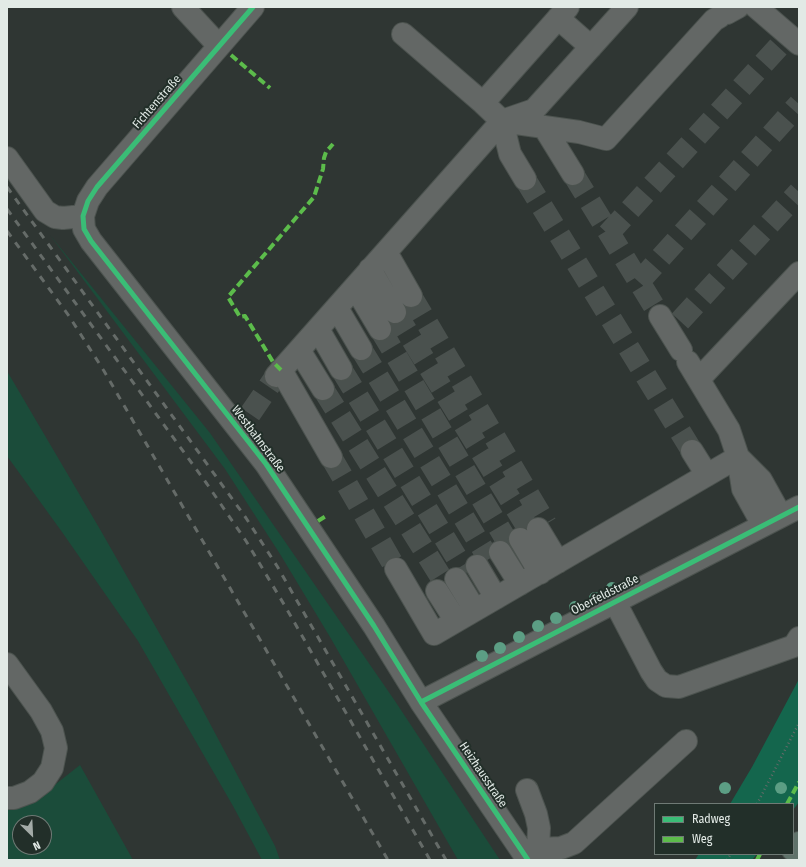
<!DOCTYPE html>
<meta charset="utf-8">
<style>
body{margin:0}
#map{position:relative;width:806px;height:867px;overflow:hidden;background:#2f3633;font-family:"Fira Sans Condensed",sans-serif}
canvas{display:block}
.frame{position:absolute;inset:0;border:8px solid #e2eae6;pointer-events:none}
.legend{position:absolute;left:654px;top:803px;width:140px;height:52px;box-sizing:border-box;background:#222f29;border:1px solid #6f7a75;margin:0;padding:5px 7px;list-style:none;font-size:12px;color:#e2eae6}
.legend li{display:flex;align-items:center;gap:8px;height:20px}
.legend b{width:20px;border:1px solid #6f7a75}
.north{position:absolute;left:12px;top:815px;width:40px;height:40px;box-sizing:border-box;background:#222f29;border:1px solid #6f7a75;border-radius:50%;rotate:156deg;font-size:11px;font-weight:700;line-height:16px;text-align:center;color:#e2eae6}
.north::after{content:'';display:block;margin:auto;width:14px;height:18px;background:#a3aba7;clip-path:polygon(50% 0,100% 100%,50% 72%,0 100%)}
</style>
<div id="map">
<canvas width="806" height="867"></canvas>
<div class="frame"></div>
<ul class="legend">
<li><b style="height:5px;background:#3abd76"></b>Radweg</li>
<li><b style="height:5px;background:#5cbc4b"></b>Weg</li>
</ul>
<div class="north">N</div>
</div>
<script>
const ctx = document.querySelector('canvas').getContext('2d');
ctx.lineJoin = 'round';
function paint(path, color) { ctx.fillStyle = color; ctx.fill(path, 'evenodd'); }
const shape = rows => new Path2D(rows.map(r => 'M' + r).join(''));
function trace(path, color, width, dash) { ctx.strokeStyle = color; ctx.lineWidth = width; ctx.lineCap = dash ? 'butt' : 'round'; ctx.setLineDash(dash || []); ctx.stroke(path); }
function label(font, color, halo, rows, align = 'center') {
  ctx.font = font + ' "Fira Sans Condensed",sans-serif'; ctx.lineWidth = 4; ctx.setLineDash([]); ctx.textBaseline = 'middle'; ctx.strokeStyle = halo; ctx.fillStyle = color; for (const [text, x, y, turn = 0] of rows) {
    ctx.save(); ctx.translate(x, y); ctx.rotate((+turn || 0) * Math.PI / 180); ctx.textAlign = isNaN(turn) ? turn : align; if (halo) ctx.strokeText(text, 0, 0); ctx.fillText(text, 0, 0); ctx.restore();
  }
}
const green = shape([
 [50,235,210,433,395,701,500,860,458,860,330,637,280,554,225,469],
 [7,371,101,531,198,701,275,846,280,860,262,860,233,806,138,641,62,532,7,456],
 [80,765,133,860,7,860,7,808,33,802],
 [20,823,44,823,44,847,20,847]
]);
const forest = shape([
 [799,679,799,802,793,810,793,804,730,804,752,767],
 [699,854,757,854,752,860,695,860]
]);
const minorTunnel = shape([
 [573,174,660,316],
 [525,179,692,451],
 [608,234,783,42],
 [639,282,799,104],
 [411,296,546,524],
 [395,312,531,533],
 [680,321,799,192],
 [380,329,510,546],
 [361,349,489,559],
 [341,369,466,573],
 [323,389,446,585],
 [250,414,276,376],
 [331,457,396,569]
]);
const path = shape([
 [757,804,799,723],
 [727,860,731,854]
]);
const minor = shape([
 [183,7,219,46],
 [253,7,97,187,88,201,83,216,84,229,91,241,266,464,374,626,421,702,528,860],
 [568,7,483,103,502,121,579,132,606,139,714,20,719,17],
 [756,7,799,44],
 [727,13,738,7],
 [558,18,591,47],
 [403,34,483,103],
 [502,121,510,154,525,179],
 [544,127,573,174],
 [7,158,45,211,55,217,63,218,83,216],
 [386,252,411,296],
 [370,269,395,312],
 [355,287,380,329],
 [337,308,361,349],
 [660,316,681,350],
 [318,329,341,369],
 [299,350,323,389],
 [688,362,729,430,738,457,743,489,763,525],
 [281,370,331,457],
 [276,376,502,121,534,110,627,7],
 [699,379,799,273],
 [692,451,707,475],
 [738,457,761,480,781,516],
 [538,529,558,562],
 [520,539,540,573],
 [500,552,520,584],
 [477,566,496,598],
 [396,569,434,634,738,457],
 [456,579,475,610],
 [437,591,456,621],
 [615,602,651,671,657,680,666,686,679,687,794,646,799,638],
 [7,664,41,711,52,731,56,748,52,768,43,782,30,792,14,798,7,798],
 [421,702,799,507],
 [527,790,536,814,539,828,538,849],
 [523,853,538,849,561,848,574,843,686,741]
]);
const highway = shape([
 [793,850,799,843]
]);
const rail = shape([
 [7,187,246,518,277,566,446,860],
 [7,209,207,484,246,541,285,606,430,860],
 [7,231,69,316,104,371,388,860]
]);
const quiet = shape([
 [231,55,270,88],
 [281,370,273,362,245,316,240,317,228,297,314,197,323,169,324,158,326,152,333,144],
 [318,521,326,516],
 [787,804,799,782],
 [757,860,760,854]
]);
const cycleway = shape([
 [253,7,97,187,88,201,83,216,84,229,91,241,266,464,374,626,421,702,528,860],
 [421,702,799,507]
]);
const trees = [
 [612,588],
 [595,598],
 [575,607],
 [556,618],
 [538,626],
 [519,637],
 [500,648],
 [482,656],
 [725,788],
 [781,788]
];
const streetNames = [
 ["Fichtenstraße",157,102,-49],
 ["Westbahnstraße",258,439,53],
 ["Oberfeldstraße",605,595,-27],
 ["Heizhausstraße",483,775,56]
];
paint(green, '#1b4c3a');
paint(forest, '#14664d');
trace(minorTunnel, '#4a514e', 22, [22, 11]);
trace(minor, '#4c534f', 24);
trace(highway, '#4c534f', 24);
trace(path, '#656b69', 2.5, [1, 3]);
trace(minor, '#636765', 22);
trace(highway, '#5f726a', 22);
trace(rail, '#656b68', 3, [7, 7]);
trace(quiet, '#5cbc4b', 4, [8, 4]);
trace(cycleway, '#3abd76', 5);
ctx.fillStyle = '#5c9e84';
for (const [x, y] of trees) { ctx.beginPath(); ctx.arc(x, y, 6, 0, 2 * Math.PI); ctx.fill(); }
label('12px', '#e2eae6', '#222f29', streetNames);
</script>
